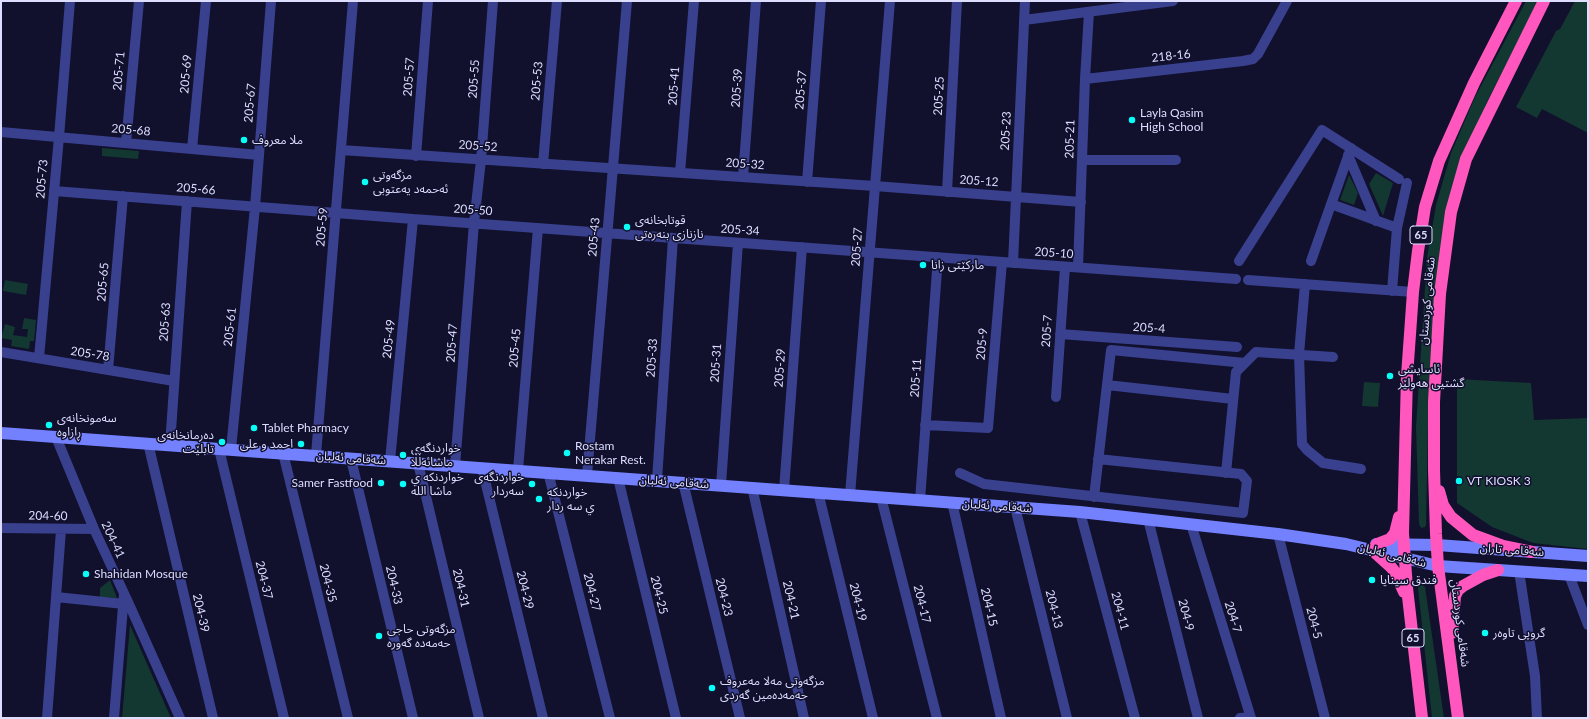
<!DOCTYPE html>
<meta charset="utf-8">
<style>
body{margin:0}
#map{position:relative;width:1589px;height:719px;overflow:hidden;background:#11102d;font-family:Lato,sans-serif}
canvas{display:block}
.frame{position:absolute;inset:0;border:2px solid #dcddff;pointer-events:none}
</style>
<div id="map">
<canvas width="1589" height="719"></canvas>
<div class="frame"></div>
</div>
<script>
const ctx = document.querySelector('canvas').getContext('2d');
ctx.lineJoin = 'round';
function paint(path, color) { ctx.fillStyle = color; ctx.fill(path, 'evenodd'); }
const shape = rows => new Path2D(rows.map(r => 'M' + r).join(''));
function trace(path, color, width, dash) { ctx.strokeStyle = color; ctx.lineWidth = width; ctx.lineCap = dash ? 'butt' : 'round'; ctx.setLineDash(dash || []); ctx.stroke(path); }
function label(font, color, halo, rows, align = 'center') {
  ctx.font = font + ' Lato,"Noto Sans Arabic",sans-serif'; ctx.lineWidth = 3; ctx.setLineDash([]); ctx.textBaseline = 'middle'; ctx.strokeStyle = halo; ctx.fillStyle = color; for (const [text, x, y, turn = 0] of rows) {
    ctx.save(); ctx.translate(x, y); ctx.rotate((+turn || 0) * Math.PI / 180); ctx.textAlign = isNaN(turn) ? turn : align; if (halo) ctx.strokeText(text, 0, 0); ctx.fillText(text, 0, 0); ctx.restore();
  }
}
const green = shape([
 [1526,1,1539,1,1487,102,1463,157,1428,426,1426,525,1425,527,1421,528,1419,524,1416,427,1427,258,1436,205,1451,153,1475,97],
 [1575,1,1588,1,1588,133,1542,109,1537,118,1516,107,1556,31,1560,29],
 [102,148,139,151,138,159,102,156],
 [1376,173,1393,183,1383,216,1369,184],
 [1349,175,1358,193,1354,205,1340,200],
 [5,280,28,284,26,295,3,291],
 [24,318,36,320,34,341,30,341,29,349,11,346,12,340,1,338,5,324,15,327,13,335,27,337,28,329,22,329],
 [1457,379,1531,383,1534,420,1588,418,1588,549,1533,543,1492,527,1457,503],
 [1364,382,1380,383,1378,407,1362,406],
 [110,580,117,598,100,597,100,588],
 [1422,584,1425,587,1444,718,1432,718,1418,588,1419,585],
 [130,625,171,718,122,718]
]);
const street = shape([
 [1024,20,1173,1],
 [1085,79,1243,61,1253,59,1258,54,1287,1],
 [1,132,259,155],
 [126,143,139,1],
 [192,149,206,1],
 [341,150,875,186,1081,202],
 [1348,155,1376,221],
 [416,156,428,1],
 [1083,160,1176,160],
 [543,164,557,1],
 [680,173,694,1],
 [743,177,756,1],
 [807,182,821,1],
 [54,191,413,219,1236,279],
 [947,192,957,1],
 [1331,204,1397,228],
 [1239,261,1322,130,1399,179],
 [1311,261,1351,148],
 [1013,263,1025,1],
 [1078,267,1085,79,1089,12],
 [1248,280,1413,292],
 [1305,284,1299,354,1302,444,1307,450,1323,463,1361,469],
 [1392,291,1397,228,1407,183],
 [1060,334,1237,347],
 [1,352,174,381],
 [39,358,59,137,70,1],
 [108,370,123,196],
 [1107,385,1233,399],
 [1056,397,1065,267],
 [925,425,988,428,1002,262],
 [56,437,94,529,129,604,180,718],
 [148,443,213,718],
 [170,445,187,201],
 [219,449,284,718],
 [231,449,255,207,271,1],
 [283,453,348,718],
 [316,455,353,1],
 [351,459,413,718],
 [390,461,413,219],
 [418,463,479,718],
 [455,466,474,223,481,160,493,1],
 [482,468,543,718],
 [518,470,538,228],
 [548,472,610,718],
 [960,473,984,484,1243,513,1247,481,1241,474,1098,459],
 [1226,473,1236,372,1256,352,1333,357],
 [587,475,627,1],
 [618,478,676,718],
 [657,480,673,238],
 [683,482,740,718],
 [721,485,738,243],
 [752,487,804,718],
 [784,490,802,247],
 [818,492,873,718],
 [850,495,890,1],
 [881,497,937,718],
 [1094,497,1111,350,1245,363],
 [920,500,938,257],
 [952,502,1001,718],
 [1015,507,1067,718],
 [1080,512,1135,718],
 [1148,519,1198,718],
 [1191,524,1251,718],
 [1,528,94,529],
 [1278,534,1325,718],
 [1519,571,1535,676,1537,718],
 [1569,575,1588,625],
 [56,597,124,604],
 [47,718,61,530],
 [114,718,124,594],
 [1240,718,1250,717]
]);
const secondary = shape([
 [1,433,1080,512,1278,534,1346,544,1438,566,1588,576],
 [1376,544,1437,545,1588,556]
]);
const highway = shape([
 [1439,491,1443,505,1451,517,1473,535,1503,546,1532,552],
 [1377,544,1390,539,1395,533,1399,517],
 [1371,549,1391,567,1395,572,1404,592],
 [1452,633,1455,596,1458,590,1463,586,1483,575,1498,570],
 [1422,718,1407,588,1403,533,1407,376,1413,292,1418,251,1425,207,1439,161,1474,83,1516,1],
 [1458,718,1438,566,1436,534,1434,470,1434,402,1440,294,1451,212,1466,159,1544,1]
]);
const markers = [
 [1132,120,4,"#08fff8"],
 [244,140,4,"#08fff8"],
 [365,182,4,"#08fff8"],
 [627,227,4,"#08fff8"],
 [923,265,4,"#08fff8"],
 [1390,376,4,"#08fff8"],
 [49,425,4,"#08fff8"],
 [254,428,4,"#08fff8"],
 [222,442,4,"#08fff8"],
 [301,444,4,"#08fff8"],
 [567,453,4,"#08fff8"],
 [403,455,4,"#08fff8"],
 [1459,481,4,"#08fff8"],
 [381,483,4,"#08fff8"],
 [403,484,4,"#08fff8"],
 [532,484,4,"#08fff8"],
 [539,499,4,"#08fff8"],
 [86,574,4,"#08fff8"],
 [1372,580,4,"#08fff8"],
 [1485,633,4,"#08fff8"],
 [379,636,4,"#08fff8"],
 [712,688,4,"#08fff8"]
];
const shields = [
 [1421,235,22],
 [1413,638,22]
];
const shieldNames = [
 ["65",1421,235],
 ["65",1413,638]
];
const streetNames = [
 ["218-16",1171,56,-6],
 ["205-71",119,71,-85],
 ["205-69",186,74,-85],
 ["205-57",409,77,-86],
 ["205-55",474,79,-86],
 ["205-53",537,81,-85],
 ["205-41",674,86,-86],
 ["205-39",737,88,-86],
 ["205-37",801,90,-85],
 ["205-25",939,96,-87],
 ["205-67",250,103,-85],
 ["205-68",131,130,5],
 ["205-23",1006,131,-87],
 ["205-21",1070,139,-88],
 ["205-52",478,146,4],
 ["205-32",745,164,4],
 ["205-73",42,179,-85],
 ["205-12",979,181,4],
 ["205-66",196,189,5],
 ["205-50",473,210,4],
 ["205-59",322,227,-85],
 ["205-34",740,230,4],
 ["205-43",594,237,-85],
 ["205-27",857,247,-86],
 ["205-10",1054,253,4],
 ["205-65",103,282,-85],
 ["شەقامی کوردستان",1427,301,-85],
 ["205-63",165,322,-86],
 ["205-61",230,327,-84],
 ["205-4",1149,328,4],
 ["205-7",1047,331,-86],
 ["205-49",389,339,-84],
 ["205-47",452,343,-86],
 ["205-9",982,344,-85],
 ["205-45",515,348,-85],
 ["205-78",90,354,9],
 ["205-33",652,358,-86],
 ["205-31",716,363,-86],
 ["205-29",780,368,-86],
 ["205-11",916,378,-86],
 ["شەقامی ئەلبان",351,458,4],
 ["شەقامی ئەلبان",674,482,4],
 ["شەقامی ئەلبان",997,506,4],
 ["204-60",48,516,1],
 ["204-41",113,540,65],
 ["شەقامی تاران",1512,550,4],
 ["شەقامی ئەلبان",1392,555,14],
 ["204-37",264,580,76],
 ["204-35",328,583,76],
 ["204-33",394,585,77],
 ["204-31",461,588,77],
 ["204-29",525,590,76],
 ["204-27",592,592,76],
 ["204-25",659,595,76],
 ["204-23",724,597,76],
 ["204-21",791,600,77],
 ["204-19",858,602,76],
 ["204-17",922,604,76],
 ["204-15",989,607,77],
 ["204-13",1054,609,76],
 ["204-11",1120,611,75],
 ["204-39",201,613,77],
 ["204-9",1186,615,76],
 ["204-7",1233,617,73],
 ["204-5",1314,623,76],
 ["شەقامی کوردستان",1460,623,83]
];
const poiNames = [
 ["Layla Qasim",1140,113],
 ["High School",1140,127],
 ["ملا معروف",252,140],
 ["مزگەوتی",373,175],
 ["ئەحمەد یەعتوبی",373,189],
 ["قوتابخانەی",635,220],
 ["نازنازی بنەرەتی",635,234],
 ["مارکێتی زانا",931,265],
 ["ئاسایشی",1398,369],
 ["گشتیی هەولێر",1398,383],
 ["سەمونخانەی",57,418],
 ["ڕازاوە",57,432],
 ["Tablet Pharmacy",262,428],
 ["دەرمانخانەی",214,435,"right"],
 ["تابلێت",214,449,"right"],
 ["احمد و علی",293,444,"right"],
 ["Rostam",575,446],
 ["Nerakar Rest.",575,460],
 ["خواردنگەی",411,448],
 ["ماشائەڵڵا",411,462],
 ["خواردنكه ي",411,477],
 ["ماشا الله",411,491],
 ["خواردنگەی",524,477,"right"],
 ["سەردار",524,491,"right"],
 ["VT KIOSK 3",1467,481],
 ["Samer Fastfood",373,483,"right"],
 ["خواردنكه",547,492],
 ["ي سه ردار",547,506],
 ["Shahidan Mosque",94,574],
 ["فندق سينايا",1380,580],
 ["مزگه‌وتی حاجی",387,629],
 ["حه‌مه‌ده‌ گه‌وره",387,643],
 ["گروپی تاوەر",1493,633],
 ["مزگەوتی مەلا مەعروف",720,681],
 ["حەمەدەمین گەردی",720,695]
];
paint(green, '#133731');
trace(street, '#39408e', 10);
trace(secondary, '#7381ff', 12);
trace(highway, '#ff57bd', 12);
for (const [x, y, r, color] of markers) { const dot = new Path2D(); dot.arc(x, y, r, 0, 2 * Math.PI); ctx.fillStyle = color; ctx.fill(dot); trace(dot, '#11102d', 1.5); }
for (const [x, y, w] of shields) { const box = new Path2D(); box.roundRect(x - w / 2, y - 9, w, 18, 3); ctx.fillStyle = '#11102d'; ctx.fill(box); trace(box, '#dcddff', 1); }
label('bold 11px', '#dcddff', null, shieldNames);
label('12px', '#dcddff', '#11102d', streetNames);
label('12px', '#dcddff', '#11102d', poiNames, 'left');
</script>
